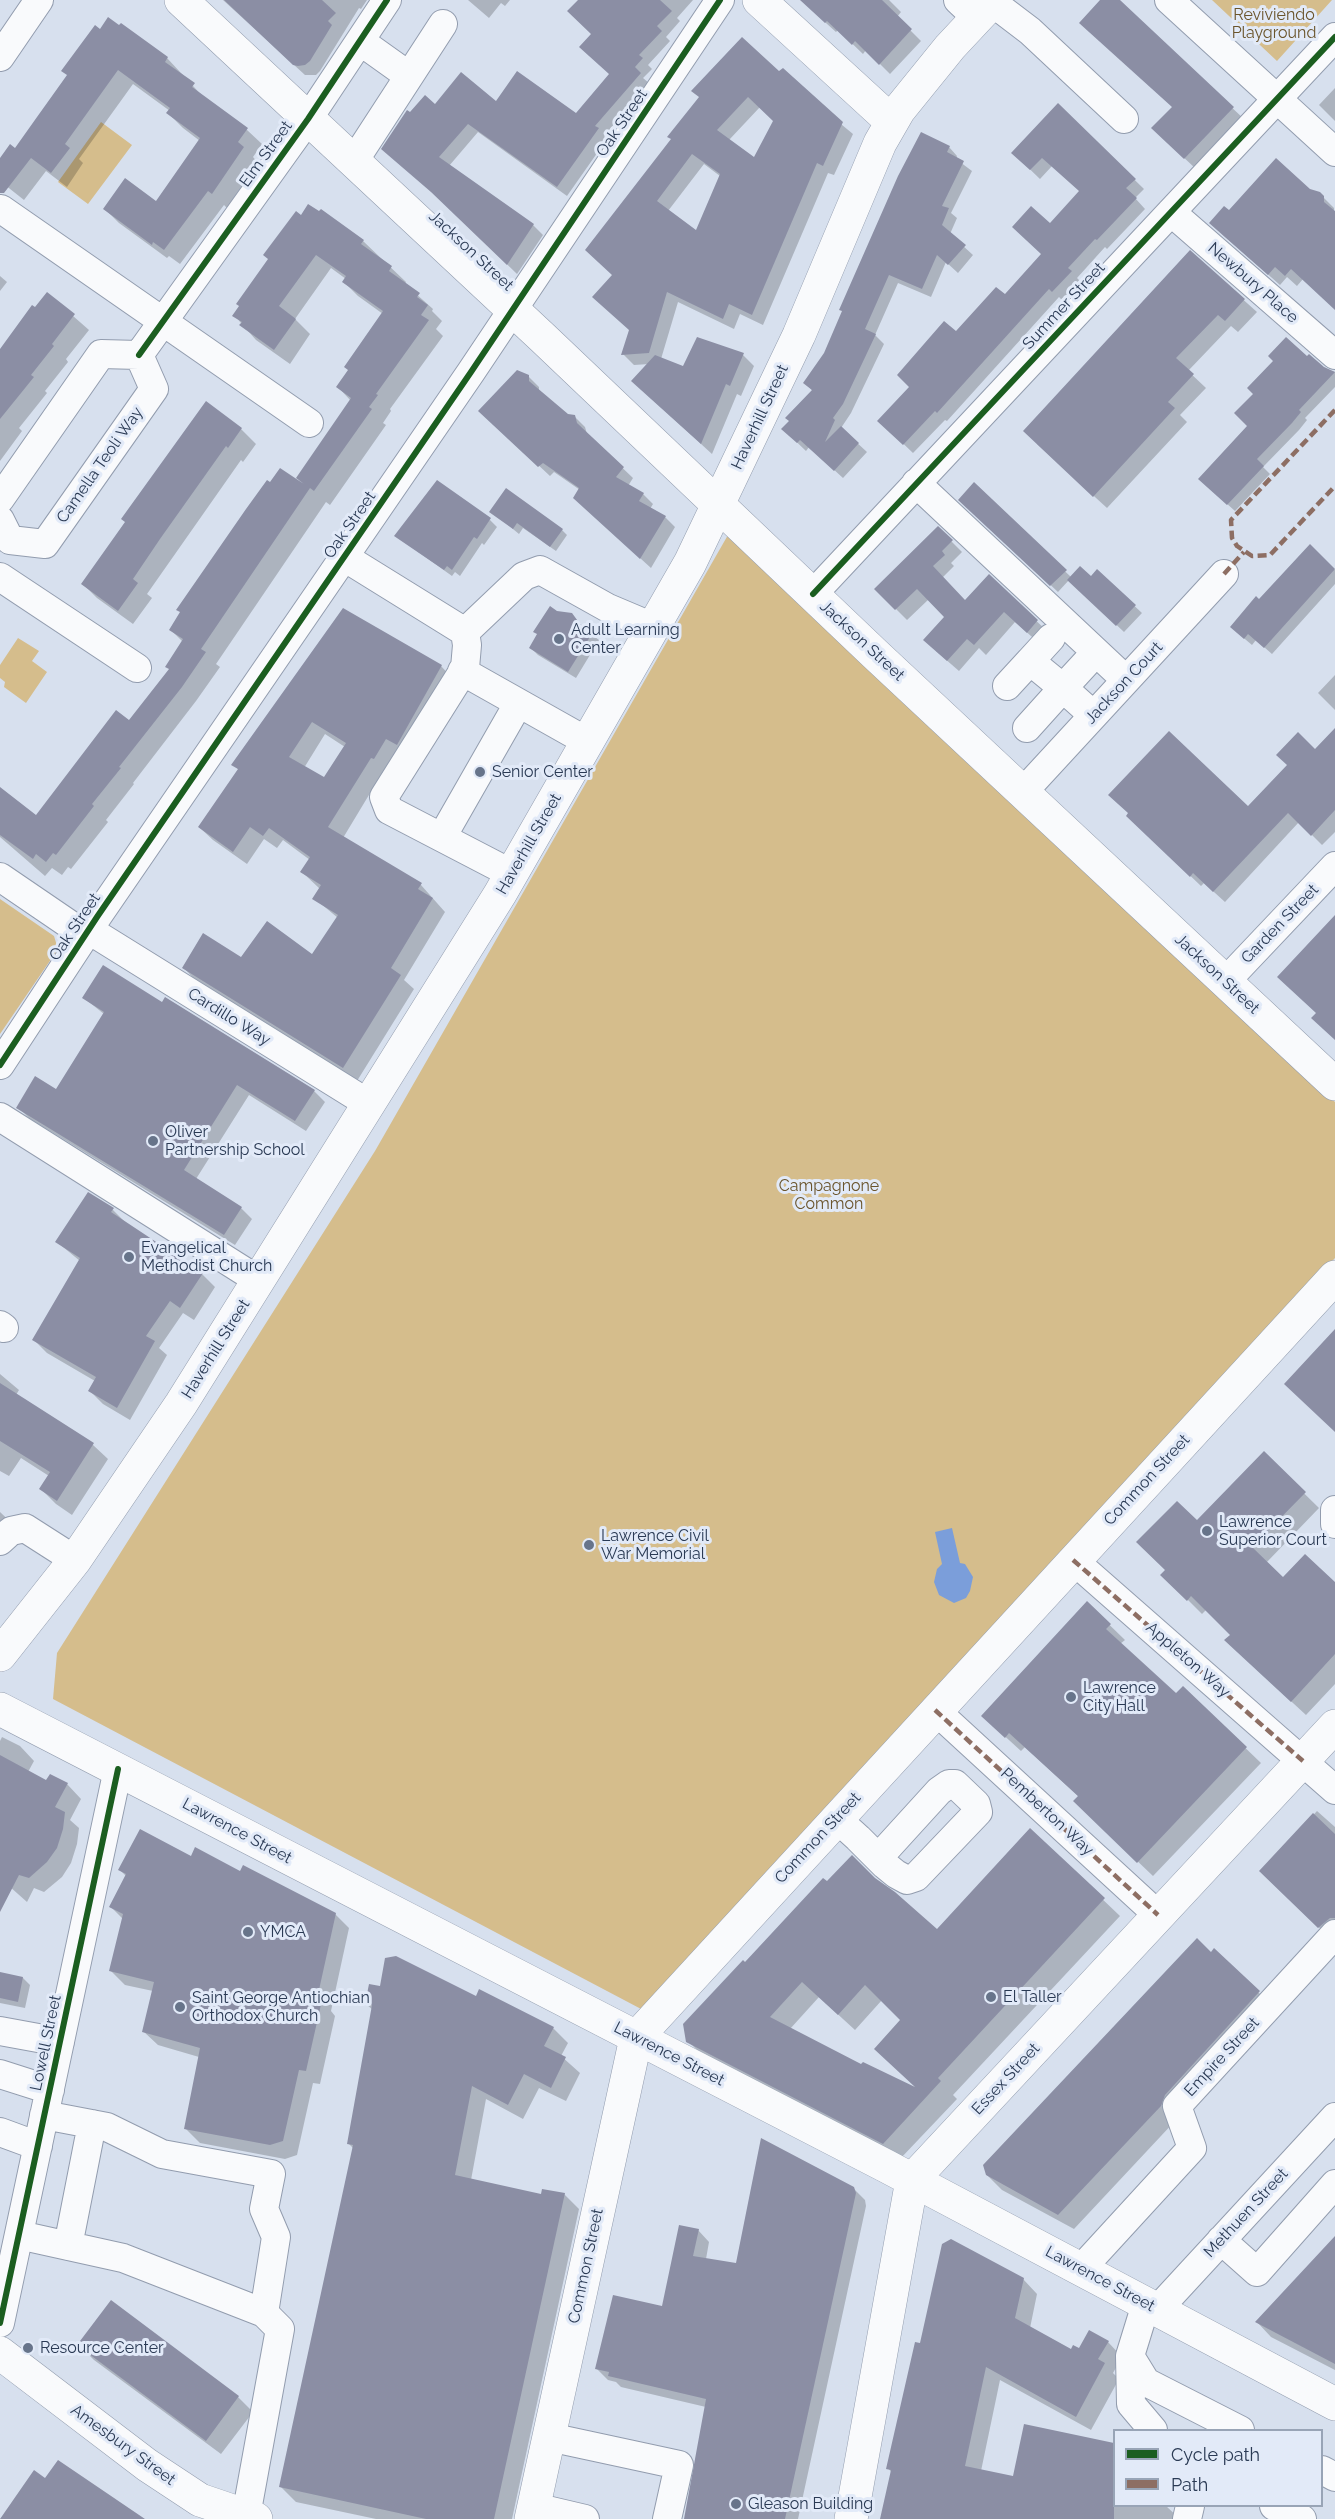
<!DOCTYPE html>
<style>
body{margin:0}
#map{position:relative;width:1335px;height:2519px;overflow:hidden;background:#d7e0ee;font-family:Raleway,sans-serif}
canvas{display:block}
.legend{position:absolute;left:1113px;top:2429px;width:210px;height:78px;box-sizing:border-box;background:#e2eaf8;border:2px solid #98a4b6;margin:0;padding:8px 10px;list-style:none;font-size:18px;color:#2a3a54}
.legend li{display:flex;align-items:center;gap:12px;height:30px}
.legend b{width:30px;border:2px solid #98a4b6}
</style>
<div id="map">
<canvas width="1335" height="2519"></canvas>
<ul class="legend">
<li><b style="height:8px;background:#1b5e20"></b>Cycle path</li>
<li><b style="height:8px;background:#8d6e63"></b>Path</li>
</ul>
</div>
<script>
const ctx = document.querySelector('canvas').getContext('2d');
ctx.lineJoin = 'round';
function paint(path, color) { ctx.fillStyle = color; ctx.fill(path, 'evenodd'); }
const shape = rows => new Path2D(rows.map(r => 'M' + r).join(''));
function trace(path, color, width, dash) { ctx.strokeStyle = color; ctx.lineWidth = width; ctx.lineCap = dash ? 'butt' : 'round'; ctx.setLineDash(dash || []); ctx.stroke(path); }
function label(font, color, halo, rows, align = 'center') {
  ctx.font = font + ' Raleway,sans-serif'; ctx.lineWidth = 6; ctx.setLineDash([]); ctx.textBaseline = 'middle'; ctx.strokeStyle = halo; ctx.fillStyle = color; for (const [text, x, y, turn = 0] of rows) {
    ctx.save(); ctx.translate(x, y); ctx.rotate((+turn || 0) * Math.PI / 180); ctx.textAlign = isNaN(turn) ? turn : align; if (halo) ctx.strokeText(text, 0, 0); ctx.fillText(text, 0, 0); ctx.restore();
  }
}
const green = shape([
 [1212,0,1332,0,1277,61],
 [101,122,132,145,88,204,58,182],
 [732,528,1335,1102,1335,1258,643,2010,53,1699,57,1653,375,1151],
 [18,638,39,651,32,661,47,672,26,703,4,687,5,682,0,678,0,665],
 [0,899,54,936,58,949,0,1034]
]);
const water = shape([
 [952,1528,960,1563,965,1564,973,1577,970,1591,966,1598,954,1603,939,1595,934,1582,937,1569,942,1564,935,1532]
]);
const shadow = shape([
 [223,0,367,0,361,9,359,8,320,71,316,75,305,75],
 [468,0,510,0,505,6,501,3,489,18],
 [580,0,693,0,677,18,680,21,666,37,670,41,648,65,652,69,643,78,649,83,604,136,607,139,567,196,478,132,449,166,533,225,543,235,517,274,442,201,410,114,436,106,496,103,577,115,610,75],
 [811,0,889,0,901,12,897,17,921,41,890,74,866,50,863,54,838,30,836,32,817,15],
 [1102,0,1117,0,1244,119,1196,169,1164,139,1173,108],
 [121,25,167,58,207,101,247,130,262,144,253,157,258,163,227,208,224,205,180,264,169,256,167,258,119,223,105,209,156,203,200,141,183,128,168,113,170,111,133,84,79,159,83,163,67,187,46,171,24,200,0,181,0,160,15,150,100,31,120,28],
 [779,73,853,134,834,175,828,173,763,325,740,314,734,329,678,302,661,359,684,368,698,339,743,355,754,366,741,396,737,394,712,454,644,392,649,364,634,365,623,354,630,330,614,275,672,140],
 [760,107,775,121,755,159,729,140],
 [704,164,720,176,696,232,668,211],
 [1335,88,1335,121,1319,105],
 [1058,105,1144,189,1135,198,1145,209,1107,249,1105,247,1077,278,1080,281,1062,300,1059,297,947,421,945,420,913,453,889,430,956,334,1005,297,1043,255,1050,225,1081,192,1052,166,1040,179,1013,153],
 [949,147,957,156,956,159,972,171,951,213,957,218,950,234,973,255,958,273,946,262,931,297,898,283,875,335,884,344,851,413,841,428,867,452,843,478,809,447,806,451,783,429,813,391,805,383,825,354],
 [1310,190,1319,193,1334,208,1335,308,1303,279,1297,286,1287,277,1280,285,1222,234,1229,212],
 [363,241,406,282,405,284,433,309,432,311,442,321,436,329,443,336,390,409,391,411,383,423,386,425,330,505,326,502,216,664,220,667,196,701,133,783,134,784,106,820,108,822,71,869,68,867,62,875,52,868,45,876,0,837,0,789,36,817,129,722,170,670,183,642,170,629,271,485,303,483,351,401,338,387,383,314,358,296,344,282,346,279,331,268,295,319,310,334,290,364,256,340,234,315,269,259],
 [1190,252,1257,312,1238,332,1231,326,1188,371,1206,388,1180,415,1187,422,1107,508,1037,444],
 [0,276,7,282,0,291],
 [48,294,89,330,66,359,68,362,45,391,47,393,19,428,22,431,0,461,0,357],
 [1307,359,1324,369,1335,372,1335,387,1305,418,1307,420,1299,430,1263,467,1270,474,1235,511,1207,486],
 [528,376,539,387,539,391,567,416,574,416,585,427,587,434,633,478,628,486,643,494,653,504,650,509,665,517,675,527,651,568,585,508,580,490,554,472,550,476,491,421],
 [206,404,241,429,256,444,243,462,241,460,147,594,152,598,133,624,97,598,83,584],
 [974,485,1071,577,1091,578,1097,571,1142,613,1124,632,1069,580,1058,592,960,500],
 [491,511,562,530,567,535,556,551,523,528,519,534],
 [490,520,497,527,484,545,482,543,460,576,455,572,452,576,396,536],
 [938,528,962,552,951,563,954,566,942,578,965,602,989,576,1048,632,1039,643,1015,622,986,655,979,648,959,671,936,651,947,617,929,599,907,620,876,589],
 [1310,546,1335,570,1335,584,1272,654,1256,640,1252,645,1239,634,1259,601],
 [343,610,441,666,454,680,384,770,343,838,421,885,445,912,404,980,414,989,357,1081,197,982,184,968,242,959,313,956,338,918,314,898,320,889,302,872,310,860,283,840,277,848,264,839,247,864,213,840,199,827,239,770,233,764],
 [325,734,345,747,325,779,304,768],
 [557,612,571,615,583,628,599,640,576,678,538,655,531,648],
 [1335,675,1335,710,1318,693],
 [1335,730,1335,832,1322,845,1299,822,1225,902,1204,883,1201,886,1138,826,1248,808,1315,751],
 [84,998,163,1004,314,1091,325,1102,306,1131,249,1095,196,1179,241,1208,252,1219,235,1245,29,1118,18,1107,56,1091,104,1014],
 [88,1194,113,1210,126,1223,202,1274,215,1287,194,1320,183,1313,159,1348,167,1355,130,1420,103,1404,90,1391,95,1381,47,1353,34,1340,80,1261,57,1242],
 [0,1374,19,1390,16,1395,93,1445,108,1459,72,1515,56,1504,41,1489,49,1476,21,1458,9,1476,0,1471],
 [1264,1454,1319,1508,1266,1563,1283,1580,1335,1584,1335,1684,1306,1715,1241,1655,1232,1635,1206,1610,1202,1614,1163,1575,1197,1522],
 [0,1512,18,1529,0,1552],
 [1087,1603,1125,1640,1120,1644,1176,1695,1183,1688,1261,1763,1153,1876,1090,1816,1079,1797,1025,1747,1021,1751,998,1730],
 [2,1737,20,1746,34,1761,28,1772,47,1782,67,1784,81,1799,70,1820,79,1828,77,1844,71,1863,62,1877,44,1892,34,1888,27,1902,0,1878,0,1741],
 [1317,1811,1335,1827,1335,1934,1330,1938,1261,1871],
 [1030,1830,1120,1916,953,2095,957,2099,900,2159,705,2058,688,2041,745,1964,827,1884,874,1879,937,1931],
 [819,1997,855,2030,882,2000,902,2020,919,2090,861,2066,790,2029],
 [191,1858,241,1873,335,1914,349,1928,331,2011,335,2016,320,2084,313,2083,297,2155,285,2159,200,2143,185,2128,199,2057,158,2045,143,2031,153,1991,125,1985,110,1970,123,1919,110,1906,126,1876,120,1870],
 [1214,1951,1274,2007,1175,2121,1074,2229,1002,2190,987,2175],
 [0,1973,23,1978,30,1985,25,2008,0,2003],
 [476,1998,553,2028,568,2043,561,2056,580,2073,566,2101,539,2088,523,2119,486,2099,471,2180,542,2196,564,2194,579,2209,512,2519,376,2519,296,2502,281,2487,354,2149,348,2143,373,2010,366,2004],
 [853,2188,865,2200,866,2206,798,2519,685,2519,706,2407,621,2387,616,2382,608,2380,597,2369,663,2308,698,2230,709,2242,706,2259,737,2265],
 [1335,2238,1335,2370,1271,2337,1257,2322],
 [1023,2279,1037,2294,1030,2328,1072,2352,1108,2342,1122,2357,1113,2373,1119,2379,1091,2430,1000,2380,981,2471,1014,2478,1025,2426,1114,2445,1114,2506,1166,2506,1180,2519,882,2519,892,2473,888,2468,921,2345],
 [79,2345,238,2397,253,2412,221,2454,94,2360]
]);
const building = shape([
 [224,0,322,0,336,13,328,21,332,25,310,61,305,65,298,66,293,65],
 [578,0,660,0,672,11,657,26,662,31,639,55,643,58,635,67,641,73,595,126,599,128,557,187,468,124,439,157,534,224,507,265,431,192,381,149,407,110,410,112,425,95,435,104,461,72,496,101,517,71,576,113,609,74,579,47,591,34,567,11],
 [800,0,882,0,912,29,879,65,855,41,852,45,827,21,825,23],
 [1100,0,1120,0,1234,107,1184,159,1151,128,1172,107,1079,23],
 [108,17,119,25,121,23,168,57,165,62,195,83,192,87,248,128,238,142,244,147,212,194,208,191,164,250,153,242,152,245,103,209,125,178,156,201,200,138,166,113,170,108,118,70,65,144,70,148,51,173,31,158,4,193,0,193,0,158,10,144,15,148,37,117,67,75,61,71,95,25,100,29],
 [742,37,779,71,783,68,843,122,823,166,817,163,752,315,729,304,723,319,667,292,649,353,621,355,629,330,592,297,612,275,585,250,671,139,667,137,699,97,691,91],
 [748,97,773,121,754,157,717,130],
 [692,154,720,174,696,230,657,201],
 [1058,103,1136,179,1126,188,1137,198,1097,240,1095,239,1068,268,1072,271,1052,292,1049,289,937,413,935,411,903,445,877,421,909,387,897,375,944,321,956,331,996,287,1005,294,1041,254,1012,227,1031,206,1050,223,1079,191,1042,158,1030,170,1011,153],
 [921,132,950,146,947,152,964,161,942,206,949,208,942,225,966,245,948,265,937,255,922,289,889,275,865,329,876,334,843,404,833,418,835,420,825,442,841,426,859,443,834,471,800,440,797,443,781,429,789,421,785,418,812,390,803,383,824,353,842,311,839,310,898,176],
 [1276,158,1310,189,1320,192,1324,196,1324,202,1335,211,1335,310,1291,269,1285,276,1275,267,1268,275,1209,223,1224,206,1229,210],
 [308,204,319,211,321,209,364,240,361,244,392,266,389,271,420,293,417,297,428,305,421,315,429,320,376,394,378,395,369,407,372,409,314,491,310,488,201,649,206,652,182,687,119,767,121,768,92,804,94,806,56,855,53,853,46,862,36,854,33,859,0,835,0,787,36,815,116,710,129,720,169,669,165,667,183,639,169,630,180,612,176,610,246,509,267,480,270,482,280,468,304,484,296,478,351,398,336,387,348,370,344,367,383,311,342,282,346,276,316,255,279,306,296,319,274,350,239,325,242,322,232,316,239,306,236,304,268,259,263,255,296,211,301,215],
 [1190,250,1245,299,1225,321,1218,315,1176,358,1194,374,1168,402,1175,408,1093,497,1023,431],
 [47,292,75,314,52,344,54,346,31,375,34,377,0,419,0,349,32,305,35,307],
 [697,337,744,353,730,386,726,384,701,444,631,381,655,355,683,366],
 [1286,337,1307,356,1309,354,1324,367,1335,372,1299,410,1301,412,1292,423,1257,459,1264,466,1227,505,1198,479,1247,426,1234,413,1253,394,1247,388,1273,361,1268,356],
 [517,370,529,375,529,381,568,414,575,415,577,423,624,467,616,477,644,493,639,501,666,516,640,559,573,498,579,488,543,463,538,467,478,411],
 [206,401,242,428,228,448,226,446,160,539,133,579,138,583,118,611,81,584,125,522,121,519],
 [437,480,491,518,477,539,474,537,452,570,447,566,444,570,394,536],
 [974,482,1067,570,1050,586,958,500],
 [506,488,563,529,550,547,517,523,513,529,489,512],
 [938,526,953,540,942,551,945,555,933,566,965,600,989,574,1038,620,1027,633,1004,612,974,645,967,639,947,661,923,640,944,617,917,589,895,610,874,589],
 [1310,544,1335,569,1264,648,1248,634,1244,639,1230,627,1256,596,1259,599],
 [1080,566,1091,576,1097,569,1136,605,1116,626,1067,580],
 [550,606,557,611,572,613,580,624,593,632,568,672,529,648,537,634,533,632],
 [343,608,442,665,397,745,386,739,374,759,371,758,328,827,422,883,418,889,433,898,391,968,401,975,343,1068,182,968,203,933,241,957,267,921,312,954,338,915,312,899,321,885,300,872,310,857,269,828,263,836,250,827,233,852,198,827,238,769,231,765],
 [312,722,346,743,324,777,289,757],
 [1335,728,1335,810,1311,836,1288,813,1213,892,1193,873,1190,877,1126,816,1128,813,1108,795,1169,731,1248,806,1287,765,1276,755,1298,732,1315,749],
 [1335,915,1335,1040,1311,1018,1316,1013,1277,977],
 [103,965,162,1002,165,997,315,1090,295,1121,237,1085,184,1170,242,1207,224,1235,16,1108,35,1076,56,1089,104,1012,82,998],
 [88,1192,114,1208,111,1212,203,1273,180,1308,170,1301,146,1336,155,1341,117,1408,88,1391,96,1377,32,1340,80,1258,55,1242],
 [1335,1329,1335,1432,1284,1384],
 [0,1383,94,1443,57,1501,39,1489,50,1472,0,1441],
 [1264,1451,1306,1492,1252,1547,1283,1577,1305,1554,1335,1582,1335,1654,1291,1702,1224,1640,1230,1635,1191,1596,1187,1601,1160,1575,1165,1570,1136,1542,1177,1501,1197,1520],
 [1087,1601,1111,1624,1106,1629,1176,1693,1183,1686,1247,1747,1137,1863,1073,1801,1078,1796,1009,1733,1005,1738,981,1716],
 [0,1755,46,1780,50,1774,68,1783,55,1807,65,1812,63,1829,57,1848,47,1862,29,1878,19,1875,0,1912],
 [1313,1813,1335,1834,1335,1918,1330,1918,1318,1928,1259,1871],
 [1030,1828,1105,1898,938,2078,941,2081,883,2144,686,2042,683,2024,743,1960,745,1962,823,1878,827,1881,852,1855,875,1878,895,1892,937,1929],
 [802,1982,838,2015,865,1985,900,2020,874,2049,915,2087,863,2062,861,2064,770,2017],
 [140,1829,191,1856,195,1847,240,1871,243,1865,336,1913,317,1999,322,2000,306,2071,299,2070,283,2141,270,2145,184,2129,200,2048,142,2032,154,1982,109,1971,123,1914,109,1907,126,1874,118,1870],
 [1197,1938,1211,1952,1214,1948,1260,1991,1165,2095,1161,2106,1058,2215,986,2175,983,2165],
 [396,1956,476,1996,479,1989,554,2027,544,2046,566,2057,551,2088,524,2074,508,2105,472,2086,455,2175,541,2194,542,2189,565,2193,494,2519,426,2519,279,2487,353,2145,347,2144,372,2005,365,2004,369,1984,380,1986,385,1958],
 [0,1972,23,1977,18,2002,0,1998],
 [761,2138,854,2187,856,2193,785,2519,684,2519,706,2399,608,2376,609,2372,595,2369,613,2295,662,2306,679,2225,699,2229,693,2256,736,2263],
 [1335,2236,1335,2364,1255,2322],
 [951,2239,1024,2278,1015,2318,1071,2349,1073,2345,1079,2348,1089,2330,1109,2341,1098,2359,1105,2363,1076,2417,986,2367,965,2466,1013,2476,1024,2424,1114,2443,1114,2519,880,2519,891,2470,886,2469,915,2342,920,2343,942,2244],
 [111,2300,239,2396,206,2441,77,2345],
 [58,2460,145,2519,0,2519,34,2470,45,2478]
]);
const minor = shape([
 [958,0,977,18],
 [1169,0,1335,152],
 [992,2,1030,31,1124,119],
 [360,41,409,76],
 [0,57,39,0],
 [354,161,443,24],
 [1,209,309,423],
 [1171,212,1335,355],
 [139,355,308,119,387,0],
 [916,483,1126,680],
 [0,499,101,354,139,355],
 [0,520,10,540,45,544,154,389,139,355],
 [344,557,465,632,467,645,465,668,384,797,389,810,512,874],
 [0,577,137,668],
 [813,594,1335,37],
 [465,632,524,576,540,570,608,608,653,627],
 [1030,661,1051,638],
 [1086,663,1063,688,1093,715],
 [462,671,588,742],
 [1007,686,1030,661,1063,688,1027,728],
 [1023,792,1224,574],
 [442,837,518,704],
 [0,877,85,935],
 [89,930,369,1104],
 [1225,982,1335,866],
 [0,1065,97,917,471,372,720,0],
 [0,1117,258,1280],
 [0,1325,4,1328],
 [1335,1510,1335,1524],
 [0,1541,11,1531,25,1528,75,1560],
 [1073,1560,1335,1790],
 [935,1710,1158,1915],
 [836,1818,858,1838,885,1865,896,1874,907,1880,916,1877,978,1812,976,1804,955,1784,949,1784,939,1791,878,1858],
 [0,2031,60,2042],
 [0,2074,50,2090],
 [0,2132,38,2146],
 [19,2235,123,2258,264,2313,276,2237,264,2209,271,2174,162,2154,107,2127,44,2115],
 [1221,2240,1257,2272,1335,2184],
 [68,2246,92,2124],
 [1081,2269,1192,2148,1177,2106,1335,1934],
 [1146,2304,1130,2356,1131,2404,1153,2430],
 [1157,2310,1335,2117],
 [0,2323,118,1769],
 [1130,2356,1146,2382,1240,2430],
 [549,2437,679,2465,667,2519],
 [1322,2470,1335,2477],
 [1274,2506,1302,2519],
 [534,2507,585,2519],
 [246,2516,280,2329,264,2313],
 [1187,2519,1190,2506]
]);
const major = shape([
 [181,0,543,338,875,654,1335,1084],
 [759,0,892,122],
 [0,1655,75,1560,181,1404,500,894,690,563,799,335,880,143,899,110,950,47,994,0],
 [0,1709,886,2166,1335,2404],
 [0,2353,147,2465,200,2500,256,2519],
 [531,2519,636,2038,1335,1277],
 [851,2519,912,2180,1335,1726]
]);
const quiet = shape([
 [1335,410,1231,520,1232,538,1237,546,1252,556,1270,555,1335,486],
 [1224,574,1244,552],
 [1073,1560,1303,1761],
 [935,1710,1158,1915]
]);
const cycleway = shape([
 [139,355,308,119,387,0],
 [813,594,1335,37],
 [0,1065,97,917,471,372,720,0],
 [0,2323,118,1769]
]);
const markers = [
 [559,639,6,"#67748a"],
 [480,772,6,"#67748a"],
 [153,1141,6,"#67748a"],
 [129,1257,6,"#67748a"],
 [1207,1531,6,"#67748a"],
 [589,1545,6,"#67748a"],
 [1071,1697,6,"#67748a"],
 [248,1932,6,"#67748a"],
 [991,1997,6,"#67748a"],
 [180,2007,6,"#67748a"],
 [28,2348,6,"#67748a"],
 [736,2504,6,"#67748a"]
];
const parkNames = [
 ["Reviviendo",1274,15],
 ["Playground",1274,33],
 ["Campagnone",829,1186],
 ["Common",829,1204]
];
const streetNames = [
 ["Oak Street",622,123,-56],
 ["Elm Street",266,154,-54],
 ["Jackson Street",471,251,43],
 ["Newbury Place",1253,283,41],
 ["Summer Street",1064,306,-47],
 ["Haverhill Street",760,417,-65],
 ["Camella Teoli Way",100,465,-55],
 ["Oak Street",350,525,-55],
 ["Jackson Street",862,641,43],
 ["Jackson Court",1124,683,-47],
 ["Haverhill Street",529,844,-60],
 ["Garden Street",1280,924,-46],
 ["Oak Street",75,927,-56],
 ["Jackson Street",1217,974,43],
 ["Cardillo Way",229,1017,32],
 ["Haverhill Street",216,1349,-58],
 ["Common Street",1147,1480,-47],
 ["Appleton Way",1188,1660,41],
 ["Pemberton Way",1047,1812,43],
 ["Lawrence Street",237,1831,28],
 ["Common Street",818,1838,-47],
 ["Lowell Street",46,2043,-78],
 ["Lawrence Street",669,2054,27],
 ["Empire Street",1222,2057,-47],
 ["Essex Street",1006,2079,-47],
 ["Methuen Street",1246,2213,-47],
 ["Common Street",586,2266,-78],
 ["Lawrence Street",1100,2279,28],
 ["Amesbury Street",123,2445,36]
];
const poiNames = [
 ["Adult Learning",571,630],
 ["Center",571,648],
 ["Senior Center",492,772],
 ["Oliver",165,1132],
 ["Partnership School",165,1150],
 ["Evangelical",141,1248],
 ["Methodist Church",141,1266],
 ["Lawrence",1219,1522],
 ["Superior Court",1219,1540],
 ["Lawrence Civil",601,1536],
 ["War Memorial",601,1554],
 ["Lawrence",1083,1688],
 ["City Hall",1083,1706],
 ["YMCA",260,1932],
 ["El Taller",1003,1997],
 ["Saint George Antiochian",192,1998],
 ["Orthodox Church",192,2016],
 ["Resource Center",40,2348],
 ["Gleason Building",748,2504]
];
paint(green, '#d5bd8c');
paint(water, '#7b9eda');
paint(shadow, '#0003');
paint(building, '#8b8ea4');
trace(minor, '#929cae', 30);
trace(major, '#929cae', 34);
trace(minor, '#f9fafc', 28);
trace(major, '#f9fafc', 33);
trace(quiet, '#8d6e63', 4.5, [9, 4.5]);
trace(cycleway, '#1b5e20', 6);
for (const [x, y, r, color] of markers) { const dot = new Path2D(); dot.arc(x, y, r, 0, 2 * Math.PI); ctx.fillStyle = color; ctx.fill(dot); trace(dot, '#e2eaf8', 2); }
label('16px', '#6a542b', '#e2eaf8', parkNames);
label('16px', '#2a3a54', '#e2eaf8', streetNames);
label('16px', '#2a3a54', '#e2eaf8', poiNames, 'left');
</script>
